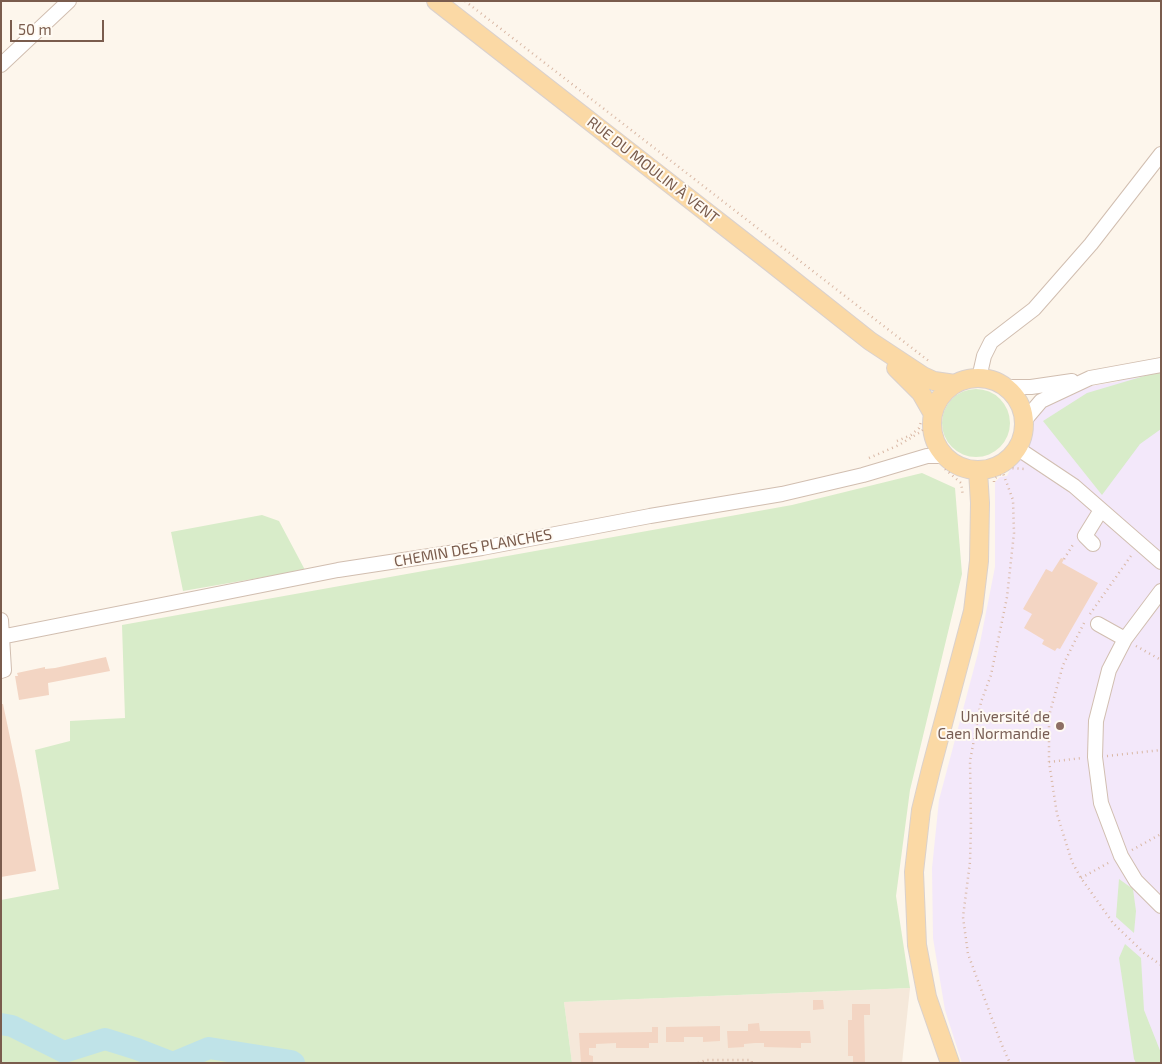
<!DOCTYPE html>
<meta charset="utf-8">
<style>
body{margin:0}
#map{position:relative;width:1162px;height:1064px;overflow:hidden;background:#fdf6ec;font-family:"Exo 2",sans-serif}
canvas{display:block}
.frame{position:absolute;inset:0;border:2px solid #7a5c4d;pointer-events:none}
.scale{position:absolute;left:10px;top:20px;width:94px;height:22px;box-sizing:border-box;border:2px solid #7a5c4d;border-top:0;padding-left:6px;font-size:15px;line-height:18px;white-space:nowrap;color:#7a5c4d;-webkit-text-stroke:4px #fffaf3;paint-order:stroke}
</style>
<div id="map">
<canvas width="1162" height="1064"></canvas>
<div class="frame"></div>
<div class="scale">50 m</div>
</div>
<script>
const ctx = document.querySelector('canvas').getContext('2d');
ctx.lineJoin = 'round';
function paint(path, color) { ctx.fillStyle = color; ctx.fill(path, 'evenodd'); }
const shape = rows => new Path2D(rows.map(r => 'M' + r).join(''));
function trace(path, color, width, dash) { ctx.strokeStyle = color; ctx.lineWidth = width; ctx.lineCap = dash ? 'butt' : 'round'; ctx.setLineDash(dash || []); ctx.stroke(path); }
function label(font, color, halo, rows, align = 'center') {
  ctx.font = font + ' "Exo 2",sans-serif'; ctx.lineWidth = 4; ctx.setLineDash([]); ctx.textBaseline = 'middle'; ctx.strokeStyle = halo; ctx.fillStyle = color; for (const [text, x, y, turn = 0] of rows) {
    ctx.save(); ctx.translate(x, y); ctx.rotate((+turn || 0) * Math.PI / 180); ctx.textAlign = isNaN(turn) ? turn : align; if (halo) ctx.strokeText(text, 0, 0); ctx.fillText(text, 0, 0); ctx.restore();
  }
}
const residential = shape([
 [910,988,902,1063,572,1063,564,1002]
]);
const education = shape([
 [1161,365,1161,1063,962,1063,945,1010,933,938,932,868,939,800,978,653,995,567,995,482,1000,477,1007,476,1030,430,1030,423,1047,403,1091,386,1116,382]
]);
const green = shape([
 [1161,371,1161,429,1140,444,1102,495,1043,421,1087,393],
 '942 423a34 34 0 1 1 68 0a34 34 0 1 1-68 0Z',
 [922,473,955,488,962,574,910,790,896,896,910,988,564,1002,572,1063,1,1063,1,900,59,889,35,750,70,741,70,721,125,718,122,625,792,505],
 [262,515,279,521,305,570,183,591,171,532],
 [1119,879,1133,889,1136,911,1134,933,1116,917],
 [1125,944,1141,958,1144,1010,1161,1053,1161,1063,1136,1063,1134,1059,1119,958]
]);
const river = shape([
 [1,1024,12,1026,64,1052,105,1039,137,1049,173,1063,209,1048,291,1061,294,1063]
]);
const building = shape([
 [1061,558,1064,559,1062,563,1098,583,1060,649,1057,648,1055,651,1042,644,1044,640,1024,628,1032,614,1023,609,1046,569,1052,572],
 [106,657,110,671,48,683,49,695,19,700,15,676,18,676,17,673,45,667,45,669,55,668],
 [1,704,3,704,21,790,36,871,1,877],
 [813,1000,823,1000,824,1009,813,1010],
 [852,1004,870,1004,870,1015,864,1015,865,1063,853,1063,853,1056,848,1056,848,1020,852,1020],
 [759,1023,760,1031,810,1031,811,1043,801,1043,801,1048,764,1047,764,1043,755,1043,744,1044,744,1047,728,1048,727,1031,748,1031,748,1024],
 [720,1026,720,1041,703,1042,703,1037,684,1037,684,1042,666,1042,666,1027],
 [652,1027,658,1027,658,1043,649,1043,649,1048,616,1048,616,1043,596,1044,596,1048,589,1048,589,1055,593,1056,593,1063,581,1063,579,1033,652,1032]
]);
const path = shape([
 [465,1,930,362],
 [897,441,911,435,919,428,921,422],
 [869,458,899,445,922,431,926,425],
 [1000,465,1013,500,1014,533,1007,597,991,675,981,702,970,761,971,826,970,862,963,917,968,954,1001,1043,1010,1063],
 [945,469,961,483,963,496],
 [994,482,994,479,1003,472,1010,468,1025,469],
 [1064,559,1074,543],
 [1090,614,1133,553],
 [1084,623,1063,665,1049,716,1049,762,1057,814,1072,862,1081,878,1113,923,1144,953,1161,965],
 [1136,646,1161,660],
 [1107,756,1161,750],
 [1049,762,1082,758],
 [1132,850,1161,834],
 [1081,878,1110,862],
 [698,1063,706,1060,751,1060,752,1063]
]);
const minor = shape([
 [1,65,69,1],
 [979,378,984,356,991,342,1034,309,1091,244,1161,154],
 [1005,387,1031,387,1072,381],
 [1024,421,1041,401,1090,378,1161,365],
 [1017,448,1074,486,1161,562],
 [1093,544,1085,536,1101,510],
 [1161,591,1125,639,1109,670,1096,721,1095,757,1101,803,1121,856,1136,881,1161,906],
 [1,620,4,670,1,671],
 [1098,624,1125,639],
 [1,637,338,570,482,548,650,516,782,494,863,475,927,456,944,456]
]);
const major = shape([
 [436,1,769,261,870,341,923,376,934,381,955,384],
 [896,368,921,393,933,414],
 '932 424a46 46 0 1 1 92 0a46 46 0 1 1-92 0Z',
 [950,1063,927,997,917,945,914,872,921,810,931,769,973,611,979,561,980,503,978,471]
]);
const markers = [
 [1060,726,5,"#8d6e63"]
];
const streetNames = [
 ["RUE DU MOULIN À VENT",653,170,38],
 ["CHEMIN DES PLANCHES",473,548,-10]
];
const educationNames = [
 ["Université de",1050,717],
 ["Caen Normandie",1050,734]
];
paint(residential, '#f5e8da');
paint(education, '#f3e8fa');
paint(green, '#d8ecc9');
trace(river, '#bfe3e8', 22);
paint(building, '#f3d5c3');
trace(minor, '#d1beb0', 16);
trace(major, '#dad1cd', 20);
trace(path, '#d9b8a5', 2.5, [1, 4]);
trace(minor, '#fff', 14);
trace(major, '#fbd9a5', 18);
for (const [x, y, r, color] of markers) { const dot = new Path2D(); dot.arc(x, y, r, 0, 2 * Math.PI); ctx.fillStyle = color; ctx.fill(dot); trace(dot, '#fffaf3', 2); }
label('15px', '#7a5c4d', '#fffaf3', streetNames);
label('15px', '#785e54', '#fffaf3', educationNames, 'right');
</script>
